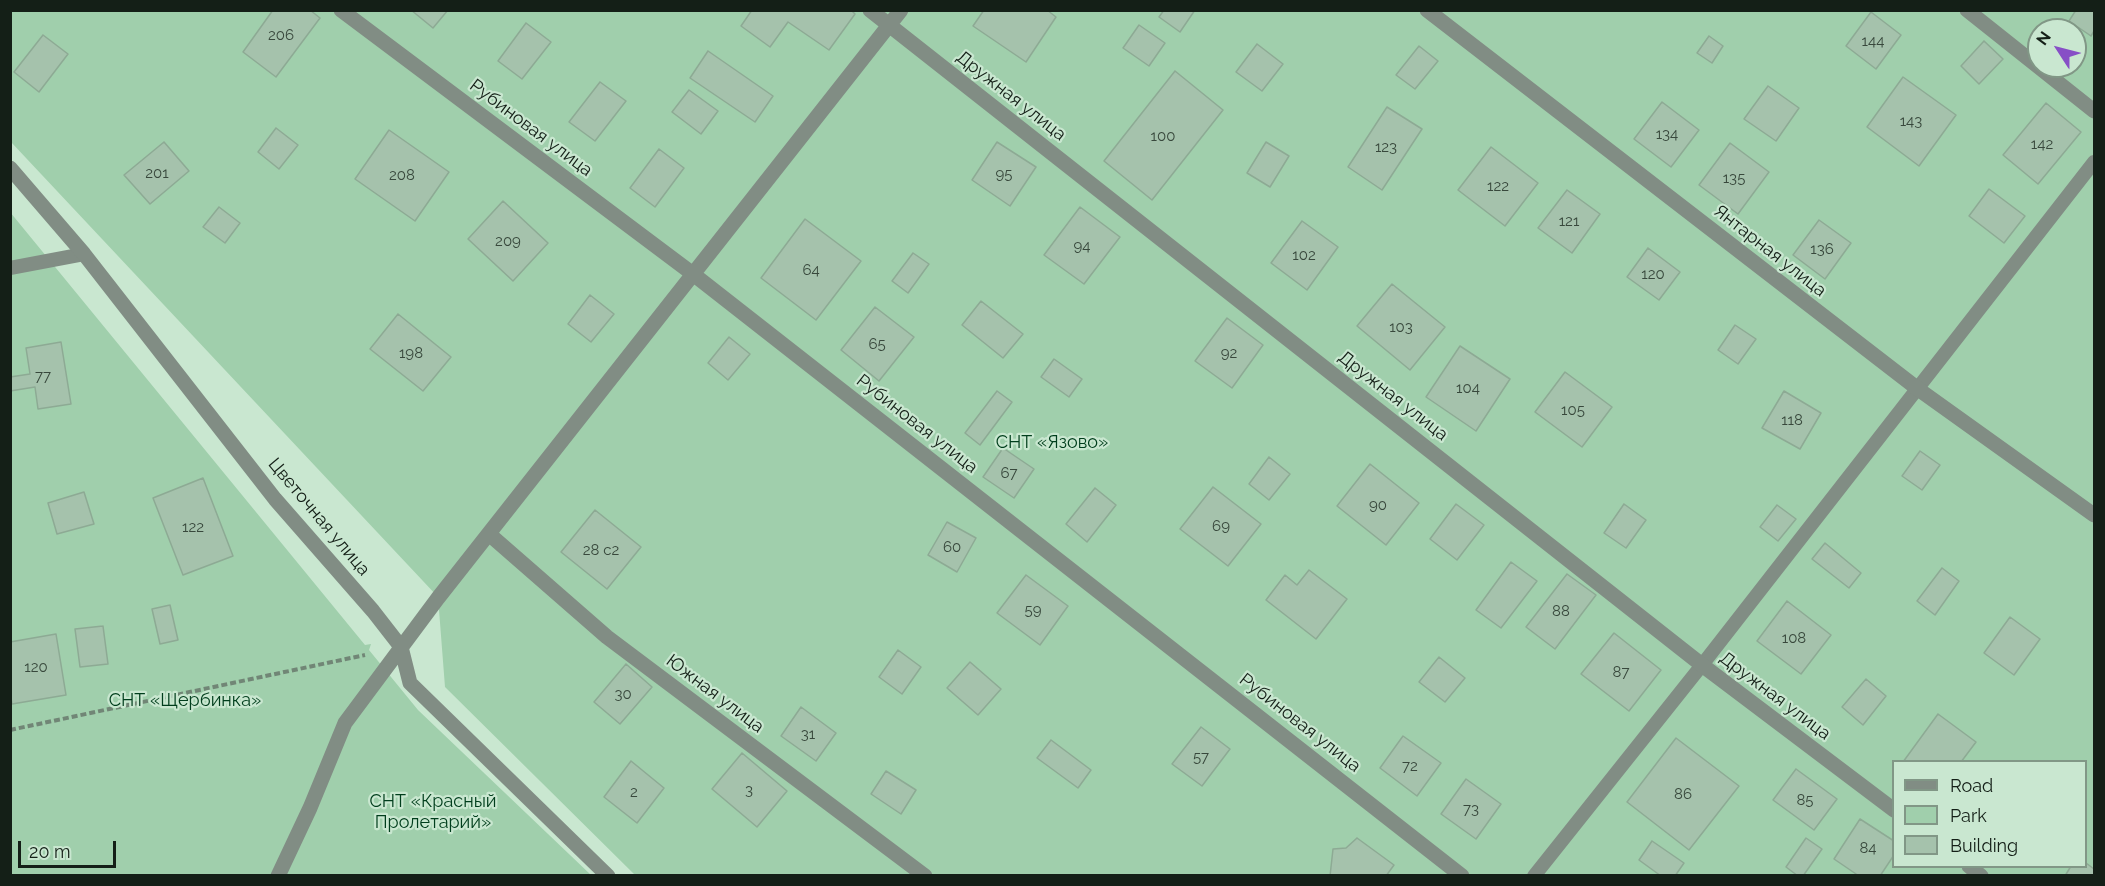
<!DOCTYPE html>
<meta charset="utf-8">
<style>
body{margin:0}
#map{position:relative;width:2105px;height:886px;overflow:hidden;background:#c9e7d0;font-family:Raleway,sans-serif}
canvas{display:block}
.frame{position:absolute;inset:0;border:12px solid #141f17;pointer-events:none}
.legend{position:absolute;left:1892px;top:760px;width:195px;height:108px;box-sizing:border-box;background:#c9e7d0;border:2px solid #819786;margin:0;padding:8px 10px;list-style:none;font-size:18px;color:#141f17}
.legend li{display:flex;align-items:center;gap:12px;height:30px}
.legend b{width:30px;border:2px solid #819786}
.north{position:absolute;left:2027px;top:18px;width:60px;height:60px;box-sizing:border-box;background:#c9e7d0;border:2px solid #819786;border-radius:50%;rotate:306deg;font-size:16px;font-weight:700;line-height:24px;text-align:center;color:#141f17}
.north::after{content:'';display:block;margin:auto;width:21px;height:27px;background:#874fc6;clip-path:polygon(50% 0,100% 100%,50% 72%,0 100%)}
.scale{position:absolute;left:18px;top:841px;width:98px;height:27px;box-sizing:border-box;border:3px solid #141f17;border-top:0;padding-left:8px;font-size:18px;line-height:21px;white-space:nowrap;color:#141f17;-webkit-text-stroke:4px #c9e7d0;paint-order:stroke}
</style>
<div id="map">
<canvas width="2105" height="886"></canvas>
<div class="frame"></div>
<ul class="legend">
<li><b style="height:8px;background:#818d84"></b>Road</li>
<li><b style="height:16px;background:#a0cfac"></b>Park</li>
<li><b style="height:16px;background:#a5c2ac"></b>Building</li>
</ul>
<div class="north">N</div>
<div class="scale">20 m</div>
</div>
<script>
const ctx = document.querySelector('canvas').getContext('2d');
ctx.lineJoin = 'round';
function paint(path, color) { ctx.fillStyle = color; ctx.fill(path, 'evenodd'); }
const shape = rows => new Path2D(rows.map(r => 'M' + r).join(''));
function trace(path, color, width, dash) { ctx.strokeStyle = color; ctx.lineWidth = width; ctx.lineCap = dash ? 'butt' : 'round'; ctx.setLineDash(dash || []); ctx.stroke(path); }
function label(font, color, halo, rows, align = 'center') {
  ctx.font = font + ' Raleway,sans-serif'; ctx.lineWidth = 4.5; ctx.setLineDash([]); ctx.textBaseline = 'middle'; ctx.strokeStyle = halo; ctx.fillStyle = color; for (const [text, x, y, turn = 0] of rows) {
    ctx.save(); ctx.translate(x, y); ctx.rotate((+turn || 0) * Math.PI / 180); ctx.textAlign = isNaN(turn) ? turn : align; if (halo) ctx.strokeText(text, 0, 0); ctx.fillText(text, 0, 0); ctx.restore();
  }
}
const green = shape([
 [11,11,2094,11,2094,875,635,875,445,687,438,597,11,142],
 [2039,30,2075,30,2075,66,2039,66],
 [1894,762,2086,762,2086,866,1894,866],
 [10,212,365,645,371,644,369,650,418,710,591,875,11,875]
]);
const building = shape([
 [273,10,310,10,320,18,276,77,243,52,273,10],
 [411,10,448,10,433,28,411,10],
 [752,10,851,10,855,14,829,50,788,22,770,47,741,26,752,10],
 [984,10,1047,10,1056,17,1026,62,973,26,984,10],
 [1164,10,1195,10,1180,32,1159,17,1164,10],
 [2076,10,2094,10,2094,31,2091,36,2069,21,2076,10],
 [1871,12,1901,35,1876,69,1846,46,1871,12],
 [526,23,551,42,522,79,498,61,526,23],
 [1139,25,1165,43,1149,66,1123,48,1139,25],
 [43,35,68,54,39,92,14,72,43,35],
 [1709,36,1723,46,1712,63,1697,53,1709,36],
 [1984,41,2003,59,1979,84,1961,66,1984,41],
 [1257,44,1283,64,1262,91,1236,72,1257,44],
 [1419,46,1438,61,1415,89,1396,75,1419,46],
 [708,51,773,96,755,122,690,78,708,51],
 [1175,71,1223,110,1152,200,1104,161,1175,71],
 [1903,77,1956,115,1919,166,1867,127,1903,77],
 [600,82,626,101,595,141,569,122,600,82],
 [1768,86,1799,108,1776,141,1744,119,1768,86],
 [689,90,718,111,701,134,672,112,689,90],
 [1662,102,1699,130,1671,167,1634,139,1662,102],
 [2046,103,2081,132,2038,184,2003,155,2046,103],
 [1387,107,1422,129,1382,190,1348,167,1387,107],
 [276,128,298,145,279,169,258,152,276,128],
 [389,130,449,172,415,221,355,179,389,130],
 [164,142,189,171,150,204,124,175,164,142],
 [997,142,1036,167,1010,206,972,180,997,142],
 [1266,142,1289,156,1270,187,1247,173,1266,142],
 [1730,143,1769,172,1738,214,1699,185,1730,143],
 [1491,147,1538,183,1505,226,1458,190,1491,147],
 [659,149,684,168,655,207,630,188,659,149],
 [1989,189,2025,216,2004,243,1969,216,1989,189],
 [1567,190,1600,214,1572,253,1538,228,1567,190],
 [503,201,548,243,513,281,468,239,503,201],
 [219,207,240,223,225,243,203,227,219,207],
 [1080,207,1120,237,1084,284,1044,255,1080,207],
 [805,219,861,261,816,320,761,278,805,219],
 [1819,220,1851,243,1825,279,1793,255,1819,220],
 [1302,221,1338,247,1307,290,1271,263,1302,221],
 [1648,248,1680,272,1659,300,1627,277,1648,248],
 [913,253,929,264,908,293,892,281,913,253],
 [1392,284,1445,327,1410,370,1357,326,1392,284],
 [590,295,614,314,591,342,568,324,590,295],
 [981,301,1023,334,1003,358,962,325,981,301],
 [875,307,914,337,879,381,841,350,875,307],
 [398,314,451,357,423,391,370,349,398,314],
 [1227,318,1263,345,1232,388,1195,361,1227,318],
 [1735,325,1756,339,1738,364,1718,350,1735,325],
 [729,337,750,354,728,380,708,363,729,337],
 [61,342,71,404,38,409,35,387,10,391,10,377,30,374,26,348,61,342],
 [1460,346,1510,379,1476,431,1426,397,1460,346],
 [1054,359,1082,379,1069,397,1041,377,1054,359],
 [1565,372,1612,407,1582,447,1535,412,1565,372],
 [997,391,1012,402,980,445,965,433,997,391],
 [1784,391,1821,413,1800,449,1762,428,1784,391],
 [1003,448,1034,469,1014,498,983,477,1003,448],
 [1920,451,1940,465,1922,490,1902,476,1920,451],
 [1269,457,1290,474,1269,500,1249,484,1269,457],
 [1370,464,1419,503,1386,545,1337,506,1370,464],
 [203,478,233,556,183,575,153,498,203,478],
 [1213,487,1261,524,1228,566,1180,529,1213,487],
 [1095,488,1116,505,1087,542,1066,524,1095,488],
 [84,492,94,524,57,534,48,503,84,492],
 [1456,504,1484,525,1457,560,1430,539,1456,504],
 [1624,504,1646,520,1626,548,1604,533,1624,504],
 [1777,505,1796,519,1778,541,1760,527,1777,505],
 [595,510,641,547,607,589,561,552,595,510],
 [947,522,976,538,957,572,928,555,947,522],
 [1825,543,1861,573,1849,588,1812,559,1825,543],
 [1511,562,1537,581,1501,628,1476,610,1511,562],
 [1942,568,1959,581,1935,615,1917,601,1942,568],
 [1309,570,1347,599,1316,639,1266,600,1285,575,1297,585,1309,570],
 [1567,574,1596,595,1555,649,1526,627,1567,574],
 [1026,575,1068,606,1040,645,997,613,1026,575],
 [1787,601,1831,635,1801,674,1757,641,1787,601],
 [170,605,178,640,160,644,152,609,170,605],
 [2010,617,2040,639,2014,675,1984,653,2010,617],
 [103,626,108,664,80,667,75,629,103,626],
 [1614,633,1661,670,1629,711,1581,674,1614,633],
 [56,634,66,695,12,704,10,692,10,642,56,634],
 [898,650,921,667,902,694,879,677,898,650],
 [1439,657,1465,678,1445,702,1419,682,1439,657],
 [970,662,1001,689,978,715,947,688,970,662],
 [626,664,652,687,620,724,594,702,626,664],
 [1866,679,1886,696,1863,725,1842,707,1866,679],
 [801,707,836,733,816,761,781,736,801,707],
 [1938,714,1976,742,1961,762,1903,762,1938,714],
 [1201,727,1230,749,1202,786,1172,764,1201,727],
 [1403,736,1441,763,1417,796,1380,768,1403,736],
 [1676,738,1739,786,1689,850,1627,802,1676,738],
 [1051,740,1091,770,1078,788,1037,758,1051,740],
 [742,753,787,791,757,827,712,789,742,753],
 [631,761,664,788,637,823,604,797,631,761],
 [1796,769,1837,799,1814,830,1773,800,1796,769],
 [886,771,916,790,901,814,871,794,886,771],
 [1466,779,1501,804,1476,839,1441,814,1466,779],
 [1860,819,1894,841,1894,855,1880,876,1859,876,1834,859,1860,819],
 [1357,838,1394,865,1386,876,1330,876,1333,849,1346,848,1357,838],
 [1806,838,1822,849,1803,876,1798,876,1786,867,1806,838],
 [1652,841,1684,863,1675,876,1661,876,1639,860,1652,841],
 [2086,863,2094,869,2094,876,2065,876,2071,866,2086,866,2086,863]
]);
const path = shape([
 [10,730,365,655]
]);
const service = shape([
 [10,268,84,254],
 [1534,876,1702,665,2094,162]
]);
const minor = shape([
 [341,10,693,274,1462,876],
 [870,10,1702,665,1894,810],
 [1427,10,1918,389,2094,515],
 [1967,10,2094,111],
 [10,168,84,254,275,499,373,611,401,647,410,683,608,876],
 [489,534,607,637,925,876],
 [1969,866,1981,876],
 [278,876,310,808,345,723,438,598,901,10]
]);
const numberNames = [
 ["206",281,35],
 ["144",1873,41],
 ["143",1911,121],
 ["134",1667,134],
 ["100",1163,136],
 ["142",2042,144],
 ["123",1386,147],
 ["201",157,173],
 ["95",1004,174],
 ["208",402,175],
 ["135",1734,178],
 ["122",1498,186],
 ["121",1569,221],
 ["209",508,241],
 ["94",1082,246],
 ["136",1822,249],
 ["102",1304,255],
 ["64",811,270],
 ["120",1653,274],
 ["103",1401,327],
 ["65",877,344],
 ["198",411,353],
 ["92",1229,353],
 ["77",43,376],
 ["104",1468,388],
 ["105",1573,410],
 ["118",1792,420],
 ["67",1009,473],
 ["90",1378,505],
 ["69",1221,526],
 ["122",193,527],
 ["60",952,547],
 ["28 с2",601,550],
 ["59",1033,610],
 ["88",1561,611],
 ["108",1794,638],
 ["120",36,667],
 ["87",1621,672],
 ["30",623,694],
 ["31",808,734],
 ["57",1201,757],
 ["72",1410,766],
 ["3",749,790],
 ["2",634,792],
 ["86",1683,794],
 ["85",1805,800],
 ["73",1471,809],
 ["84",1868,848]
];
const streetNames = [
 ["Дружная улица",1011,96,38],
 ["Рубиновая улица",531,128,37],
 ["Янтарная улица",1770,251,38],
 ["Дружная улица",1393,396,38],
 ["Рубиновая улица",917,424,38],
 ["Цветочная улица",319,517,50],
 ["Южная улица",715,694,37],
 ["Дружная улица",1775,696,37],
 ["Рубиновая улица",1300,723,38]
];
const parkNames = [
 ["СНТ «Язово»",1052,443],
 ["СНТ «Щербинка»",185,701],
 ["СНТ «Красный",433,802],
 ["Пролетарий»",433,823]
];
paint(green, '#a0cfac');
paint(building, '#a5c2ac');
trace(building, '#8daa94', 1.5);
trace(path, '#718676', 4, [6, 3]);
trace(service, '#818d84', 14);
trace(minor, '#818d84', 15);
label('15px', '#38483c', null, numberNames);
label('18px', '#141f17', '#c9e7d0', streetNames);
label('18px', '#003e1c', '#c9e7d0', parkNames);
</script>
